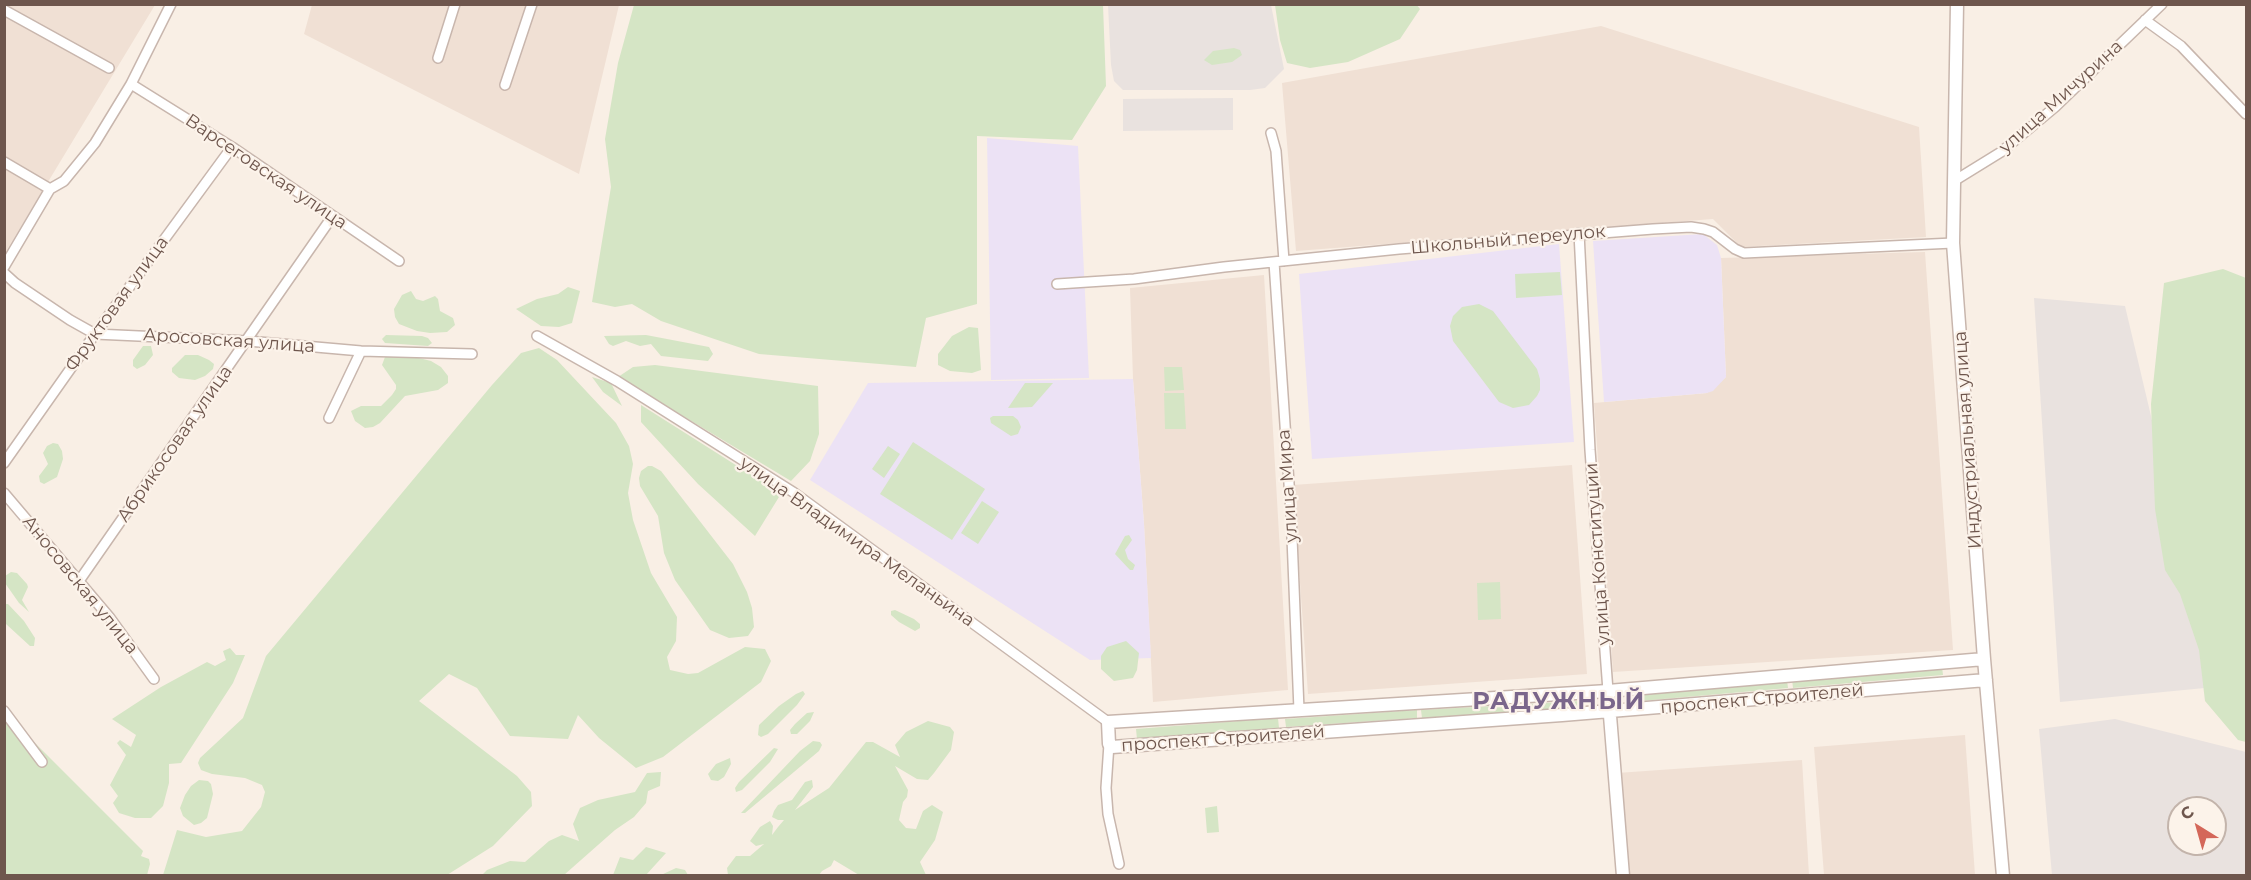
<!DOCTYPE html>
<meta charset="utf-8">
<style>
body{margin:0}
#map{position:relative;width:2251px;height:880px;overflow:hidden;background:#f9efe5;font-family:Montserrat,sans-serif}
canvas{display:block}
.frame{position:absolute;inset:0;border:6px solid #6e564d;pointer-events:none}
.north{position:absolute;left:2167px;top:796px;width:60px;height:60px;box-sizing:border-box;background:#fcf3ea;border:2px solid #c3b4ab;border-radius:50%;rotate:323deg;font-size:16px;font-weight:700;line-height:24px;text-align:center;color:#6e564d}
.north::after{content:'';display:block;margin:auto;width:21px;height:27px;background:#d46759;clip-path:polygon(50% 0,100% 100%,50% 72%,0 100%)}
</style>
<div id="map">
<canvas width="2251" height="880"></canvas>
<div class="frame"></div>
<div class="north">С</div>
</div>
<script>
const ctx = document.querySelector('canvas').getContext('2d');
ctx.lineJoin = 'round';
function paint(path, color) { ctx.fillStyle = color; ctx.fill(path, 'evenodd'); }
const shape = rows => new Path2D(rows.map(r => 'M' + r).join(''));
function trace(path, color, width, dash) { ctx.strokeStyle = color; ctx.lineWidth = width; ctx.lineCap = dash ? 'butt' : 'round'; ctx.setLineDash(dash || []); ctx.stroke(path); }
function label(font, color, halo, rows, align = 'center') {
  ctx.font = font + ' Montserrat,sans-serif'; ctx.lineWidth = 4.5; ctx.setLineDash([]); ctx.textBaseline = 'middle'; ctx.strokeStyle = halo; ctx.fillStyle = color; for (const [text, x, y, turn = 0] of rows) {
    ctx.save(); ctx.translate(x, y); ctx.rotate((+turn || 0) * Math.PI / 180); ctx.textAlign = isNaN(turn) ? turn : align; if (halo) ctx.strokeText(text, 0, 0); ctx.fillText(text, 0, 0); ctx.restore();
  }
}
const residential = shape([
 [5,5,155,5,5,253],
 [312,5,619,5,579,174,304,34],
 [1601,26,1919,127,1926,237,1741,247,1713,219,1296,251,1282,83],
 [1925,252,1953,650,1613,672,1594,403,1707,393,1726,377,1721,258],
 [1264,275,1288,690,1153,702,1144,524,1133,379,1130,288],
 [1572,465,1587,674,1308,694,1293,485],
 [1965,735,1975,875,1824,875,1814,747],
 [1802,760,1809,875,1628,875,1617,773]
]);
const industrial = shape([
 [1108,5,1271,5,1284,69,1265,88,1250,90,1123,90,1114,81,1111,65],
 [1233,98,1233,130,1123,131,1123,99],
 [2034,298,2125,306,2215,687,2060,702],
 [2115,719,2246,752,2246,875,2052,875,2039,729],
 [2179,808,2215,808,2215,844,2179,844]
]);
const education = shape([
 [987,138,1078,146,1089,378,991,380],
 [1703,234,1717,245,1721,258,1726,377,1713,391,1707,393,1604,402,1593,241],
 [1559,244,1574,442,1312,459,1299,274],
 [1133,379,1144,524,1151,658,1090,660,810,480,868,383]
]);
const green = shape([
 [1416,4,1420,9,1400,39,1348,62,1310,68,1287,63,1280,40,1275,5],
 [634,5,1103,5,1106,86,1072,140,977,136,977,304,926,318,916,367,759,354,661,321,632,304,615,307,592,302,611,187,605,139,618,63],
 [1234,48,1240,50,1242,55,1232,62,1212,65,1204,60,1213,51],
 [2223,269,2246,278,2246,742,2238,740,2205,701,2199,650,2180,594,2165,570,2155,509,2151,404,2164,283],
 [1560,272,1562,295,1516,298,1515,274],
 [568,287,580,291,572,323,559,327,541,326,516,309,537,299,558,294],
 [411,291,416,299,423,301,435,296,438,299,440,311,453,318,455,325,447,332,430,333,417,331,399,324,395,317,394,309,402,295],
 [1479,304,1493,311,1537,369,1540,379,1540,390,1537,396,1529,405,1513,408,1499,402,1453,341,1450,326,1453,316,1462,307],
 [969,327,978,328,981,370,972,373,950,371,938,365,938,354,952,336],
 [386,335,422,336,428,338,432,343,428,346,385,343,382,339],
 [646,335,709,347,713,354,708,361,661,356,651,344,640,346,626,341,613,346,609,344,604,336],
 [143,346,151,346,153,355,145,365,137,369,133,366,133,360],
 [539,348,557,360,616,423,629,446,633,464,628,493,633,520,651,573,677,617,676,641,667,657,670,670,688,674,698,673,745,647,765,649,771,661,761,682,663,757,636,768,599,738,578,715,568,739,510,736,477,688,449,674,419,701,517,776,531,792,532,806,493,846,447,875,163,875,177,830,206,837,242,831,261,807,265,792,262,785,245,778,212,774,201,770,198,763,200,758,243,718,266,656,492,385,521,353],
 [185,355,198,355,209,360,214,364,213,369,205,376,195,380,179,378,172,372,172,368],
 [388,356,411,356,431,361,441,367,448,376,448,383,438,390,405,396,380,423,373,427,365,428,355,421,351,411,361,406,381,406,392,395,396,389,396,385,382,365,385,357],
 [655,365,818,386,819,434,810,461,791,481,618,377,633,367],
 [1164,367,1182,367,1184,390,1165,391],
 [592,377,611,383,622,406,603,392],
 [1025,383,1053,383,1032,407,1008,408],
 [1164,393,1184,393,1186,429,1165,429],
 [641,405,772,488,779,497,755,536,698,484,641,422],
 [993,416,1013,416,1018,420,1021,427,1018,434,1011,436,991,423,990,418],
 [913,442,985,489,952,540,880,494],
 [53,443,58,444,62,451,63,459,57,477,44,484,40,482,39,476,48,464,43,453,47,446],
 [888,446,900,454,884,478,872,469],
 [648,466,652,466,661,471,733,564,747,592,752,608,754,627,748,636,729,638,710,630,675,580,664,553,658,516,640,486,639,478,641,471],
 [982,501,999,512,978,544,961,533],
 [1129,535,1132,540,1125,550,1128,559,1135,565,1133,570,1130,570,1115,554,1125,536],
 [11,572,17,573,27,584,28,587,22,600,29,612,19,603,5,583,5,576],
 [1500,582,1501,619,1478,620,1477,583],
 [4,604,8,604,24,621,35,638,34,646,30,646,6,624],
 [895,610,914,619,920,624,920,628,915,631,899,622,891,615,891,611],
 [1126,641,1139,653,1137,670,1133,678,1114,681,1101,669,1101,656,1107,647],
 [230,648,236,655,245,655,233,683,181,763,169,764,169,783,163,806,151,818,135,818,119,813,113,803,118,796,110,785,126,755,117,743,120,740,131,747,136,735,112,719,161,687,207,662,215,666,226,660,223,651],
 [1942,667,1943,675,1793,688,1792,679],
 [1787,680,1788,688,1629,702,1628,694],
 [803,691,805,694,797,705,768,734,761,737,758,735,759,725,779,706,796,694],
 [1581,701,1581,709,1422,718,1421,710],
 [4,705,27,735,143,851,141,856,149,859,150,864,147,875,5,875],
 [1417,710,1417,718,1286,727,1285,719],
 [814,712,810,721,797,734,791,734,790,730,795,724,807,713],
 [1278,718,1279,728,1137,739,1136,729],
 [928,721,950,727,954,732,951,750,934,773,928,780,917,779,895,766,908,790,907,797,903,802,899,820,906,828,916,829,923,811,932,805,943,812,935,840,920,862,926,875,859,875,834,860,831,866,822,871,819,875,728,875,727,868,736,856,750,856,764,844,756,846,750,841,760,827,770,821,773,826,772,835,778,827,784,820,778,820,772,817,774,811,778,805,792,800,805,782,812,780,813,787,795,810,829,788,866,742,873,742,900,757,895,745,906,732],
 [813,741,820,742,822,745,819,751,745,813,741,813,800,751],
 [774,748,778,749,770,762,742,790,736,792,735,788,739,782],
 [730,758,731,764,724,777,718,781,711,780,708,774,716,764],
 [661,772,660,786,648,791,646,803,634,817,615,830,564,875,482,875,487,870,510,861,525,862,549,841,562,835,579,841,573,824,580,808,598,800,635,792,647,773],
 [199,780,208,781,211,784,213,794,207,818,201,823,194,825,183,816,180,808,185,795,191,786],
 [1217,806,1219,832,1207,833,1205,808],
 [646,847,666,853,646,875,613,875,620,857,633,860],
 [676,868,685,870,688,875,661,875]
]);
const minor = shape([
 [4,10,109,68],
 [2145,20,2181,46,2246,114],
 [438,58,455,4],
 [131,84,232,147,399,261],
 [505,85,532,4],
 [1271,133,1276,151,1284,261],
 [4,162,50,189],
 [1954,181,2001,152,2055,107,2162,4],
 [1579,233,1590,450,1608,691],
 [1274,262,1291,513,1299,710],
 [4,267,50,189,64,181,95,143,131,84,171,4],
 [4,273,15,283,70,320,95,334,248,341,361,351,472,354],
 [1057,284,1134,279,1224,267,1399,249,1653,229,1691,227,1704,229,1713,232,1735,249,1744,253,1953,243],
 [537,336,617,381,793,492,1108,722],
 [329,418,361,351],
 [4,463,95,334,232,147],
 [4,493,110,618,154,679],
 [79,581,332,217],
 [4,711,42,762],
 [1109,744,1106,788,1108,814,1119,864]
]);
const tertiary = shape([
 [1957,4,1953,243,1984,659,2003,876],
 [1984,659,1608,691,1108,722,1109,744,1112,747,1562,715,1986,680],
 [1608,691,1623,876]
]);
const streetNames = [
 ["улица Мичурина",2061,97,-42],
 ["Варсеговская улица",266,172,34],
 ["Школьный переулок",1508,240,-5],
 ["Фруктовая улица",117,304,-54],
 ["Аросовская улица",229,341,4],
 ["Индустриальная улица",1968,440,-94],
 ["Абрикосовая улица",175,444,-55],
 ["улица Мира",1288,486,-94],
 ["улица Владимира Меланьина",857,542,35],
 ["улица Конституции",1598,554,-94],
 ["Аносовская улица",80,585,51],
 ["проспект Строителей",1762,699,-5],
 ["проспект Строителей",1223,739,-4]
];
const districtNames = [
 ["РАДУЖНЫЙ",1559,702]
];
paint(residential, '#f0e0d4');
paint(industrial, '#e9e2df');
paint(education, '#ece2f5');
paint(green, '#d5e5c5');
trace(minor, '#c8b6ad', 12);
trace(tertiary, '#c8b6ad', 15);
trace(minor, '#fff', 9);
trace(tertiary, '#fff', 12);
label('18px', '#6e564d', '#fcf3ea', streetNames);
ctx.letterSpacing = '1.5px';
label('bold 24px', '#7a668b', '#fcf3ea', districtNames);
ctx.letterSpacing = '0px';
</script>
